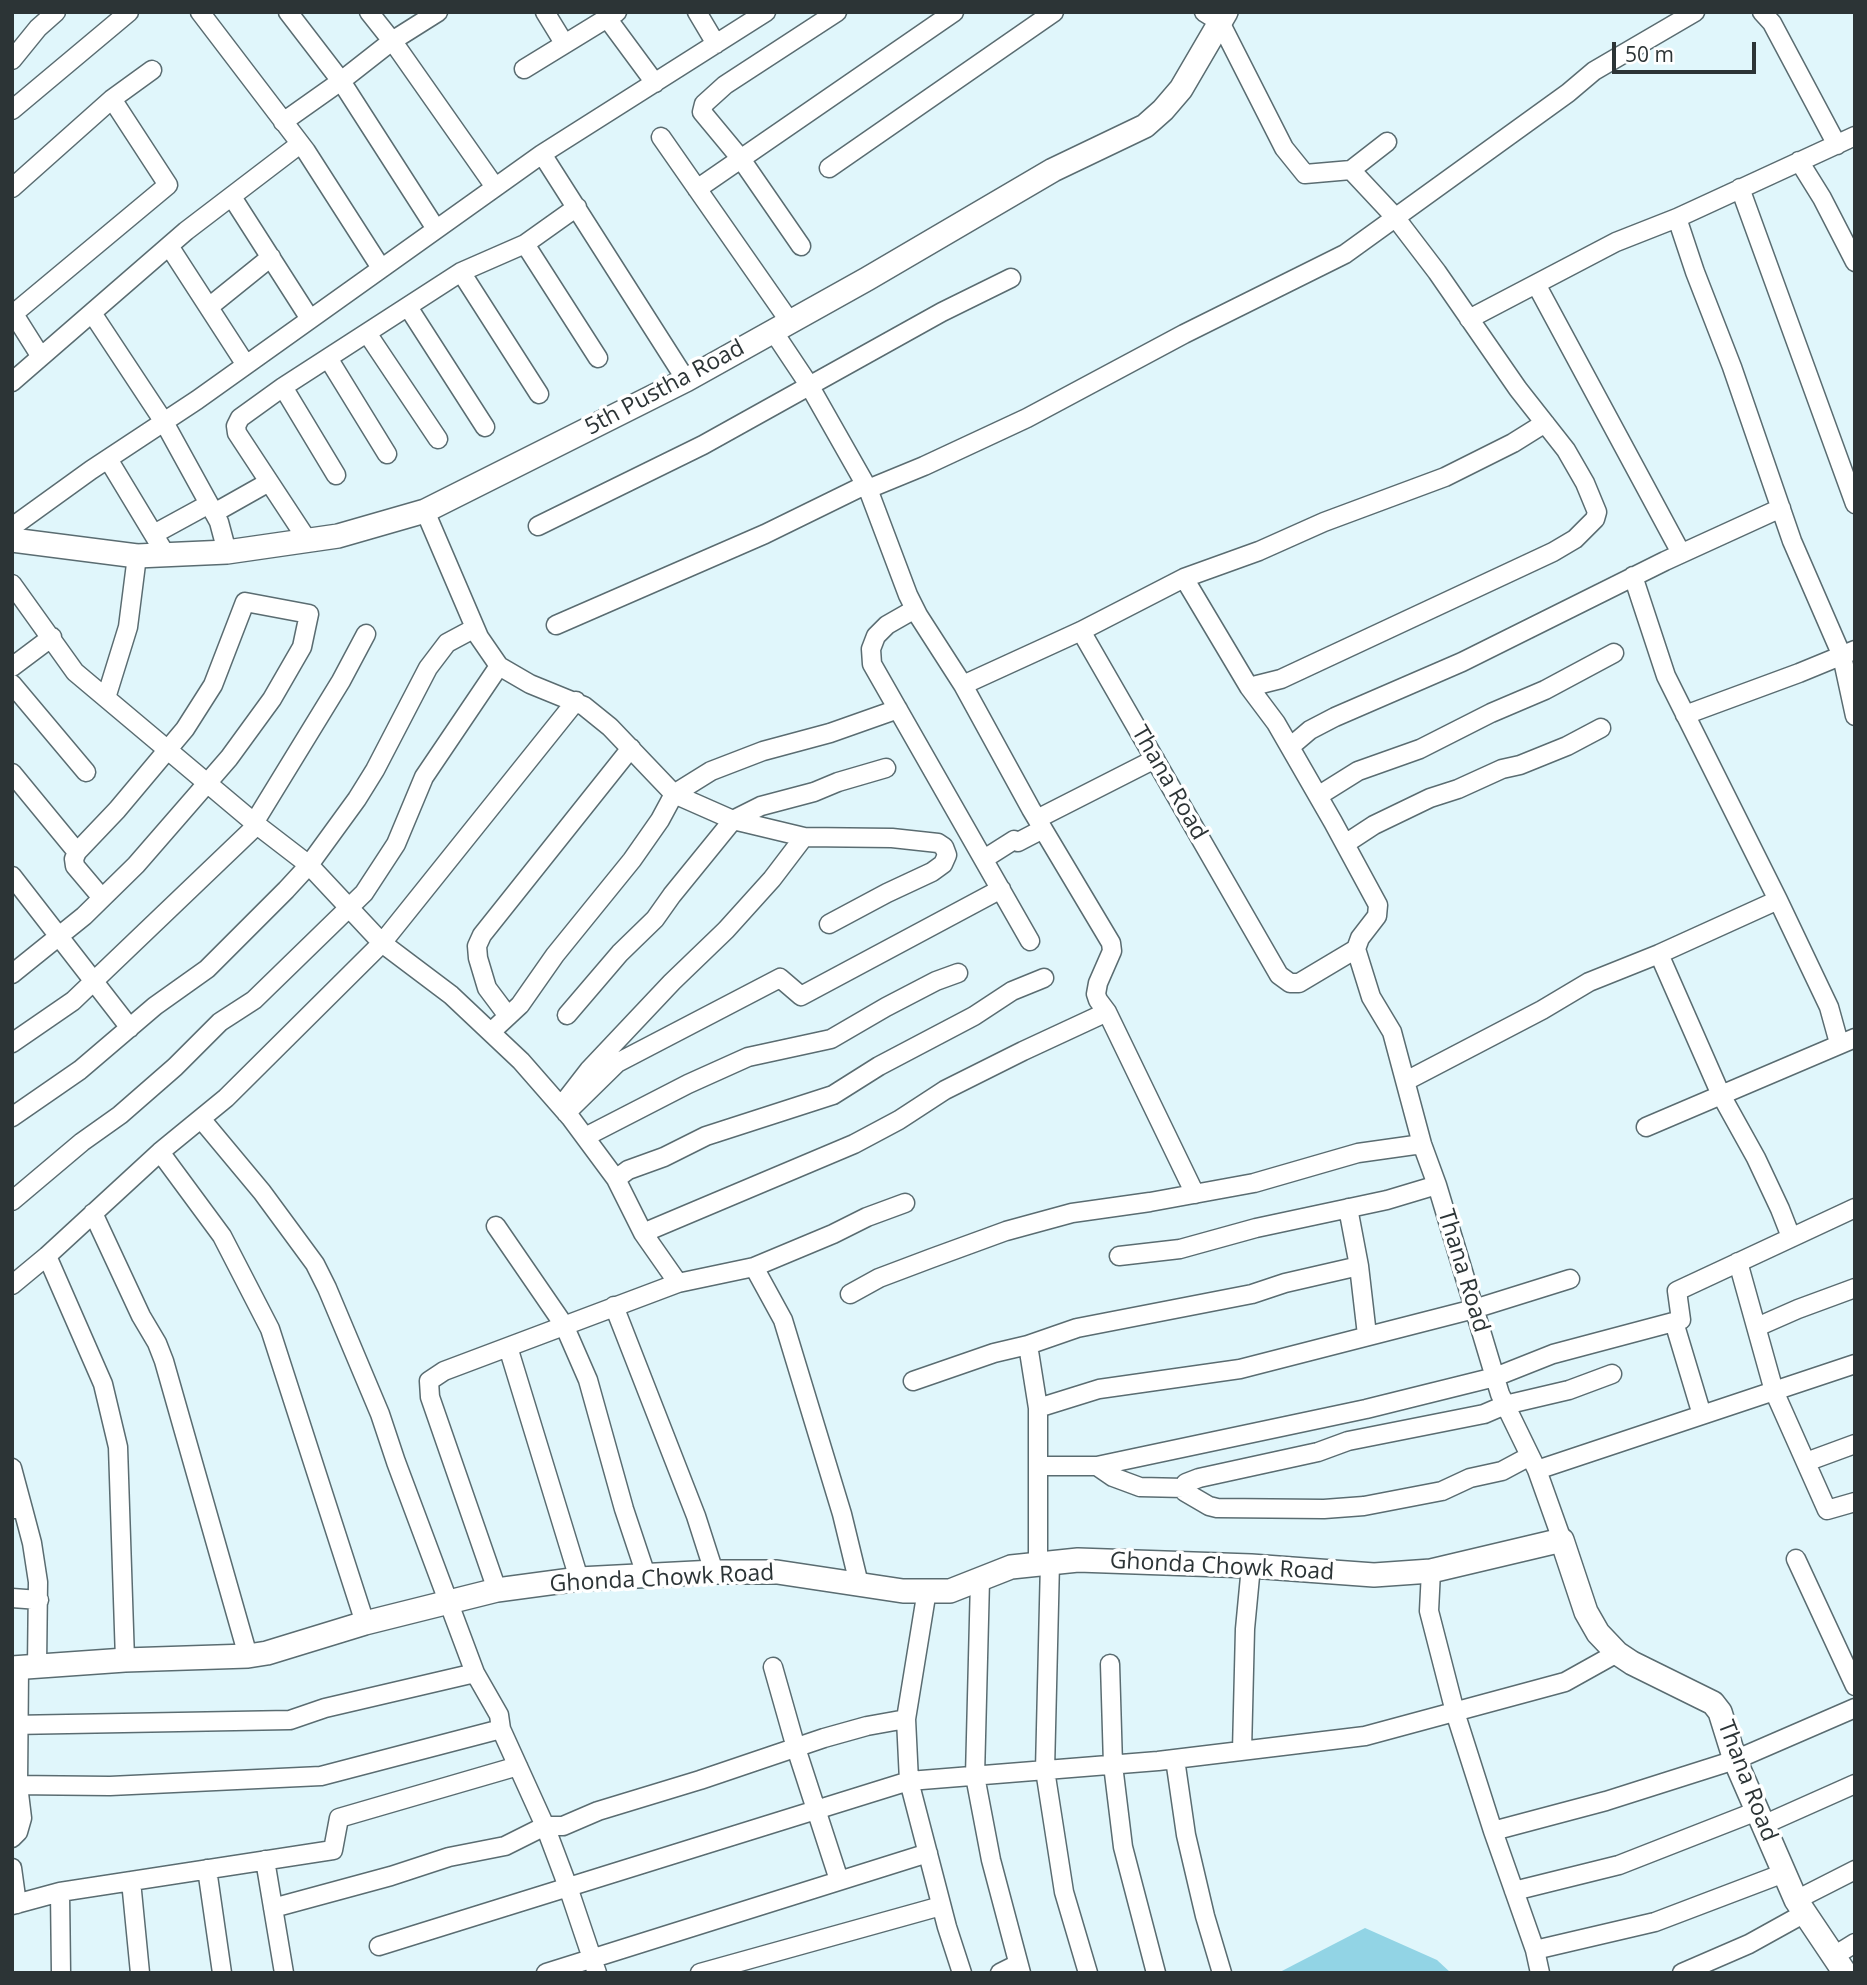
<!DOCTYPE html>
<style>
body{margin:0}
#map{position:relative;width:1867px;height:1985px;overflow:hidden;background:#e0f6fb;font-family:"Open Sans",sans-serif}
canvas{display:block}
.frame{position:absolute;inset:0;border:14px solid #2c3436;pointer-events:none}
.scale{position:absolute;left:1612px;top:42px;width:144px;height:32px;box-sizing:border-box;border:4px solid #2c3436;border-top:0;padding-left:9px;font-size:21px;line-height:24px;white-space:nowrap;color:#2c3436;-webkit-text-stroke:5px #fff;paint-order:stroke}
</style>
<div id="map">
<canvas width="1867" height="1985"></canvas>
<div class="frame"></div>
<div class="scale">50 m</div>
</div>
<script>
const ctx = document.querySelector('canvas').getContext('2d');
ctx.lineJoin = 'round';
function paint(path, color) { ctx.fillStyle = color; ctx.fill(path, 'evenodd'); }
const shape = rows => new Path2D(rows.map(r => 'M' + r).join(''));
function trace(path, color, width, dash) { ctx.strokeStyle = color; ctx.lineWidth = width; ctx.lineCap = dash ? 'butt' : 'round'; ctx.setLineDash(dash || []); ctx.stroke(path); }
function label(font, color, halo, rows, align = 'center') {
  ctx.font = font + ' "Open Sans",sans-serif'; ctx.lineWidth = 7; ctx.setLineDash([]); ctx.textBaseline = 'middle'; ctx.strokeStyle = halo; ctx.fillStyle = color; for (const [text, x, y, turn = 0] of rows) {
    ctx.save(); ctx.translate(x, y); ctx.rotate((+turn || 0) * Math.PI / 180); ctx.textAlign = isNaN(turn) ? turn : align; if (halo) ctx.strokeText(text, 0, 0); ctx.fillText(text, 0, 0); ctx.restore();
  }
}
const green = shape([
 [1365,1928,1437,1960,1451,1973,1278,1973]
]);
const minor = shape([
 [200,12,306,151,381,268],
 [288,12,341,81,436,229],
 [369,12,396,46,495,187],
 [545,12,564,43],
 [697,12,716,44],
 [1204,12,1220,22,1284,148,1305,174,1351,170,1395,217,1437,272,1518,389,1566,450,1585,483,1597,512,1595,519,1575,539,1553,552,1281,679,1249,687],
 [1762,12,1772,23,1837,145],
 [607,18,655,83],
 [12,60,38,28,56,12],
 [524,69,617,12],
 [12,110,129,12],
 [283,122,341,81,392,41,438,12],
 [661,137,790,322],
 [542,154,686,380],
 [1799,161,1822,198,1855,262],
 [829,168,1054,12],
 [1351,170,1387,142],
 [12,188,112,99,152,70],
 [1740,188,1855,504],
 [697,189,954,12],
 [232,197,310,319],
 [1677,218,1695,272,1732,367,1792,541,1842,656,1855,716],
 [525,244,598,358],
 [169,246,246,365],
 [801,246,741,159,702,112,704,104,725,85,837,12],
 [461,272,539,394],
 [1536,284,1681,553],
 [209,307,271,257],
 [408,307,485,427],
 [12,311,41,357],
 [92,313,164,422,219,522,227,552],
 [12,315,168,185,112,99],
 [1469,319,1616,242,1677,218,1855,136],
 [773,331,809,385,868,489,908,595,918,615,963,685,1031,809,1111,943,1112,951,1098,983,1096,994,1098,1000,1107,1012,1195,1194],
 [367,333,438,439],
 [328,358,387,454],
 [12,382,186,231,300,144],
 [283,387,336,475],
 [108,459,166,555],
 [868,489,924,466,1027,418,1184,334,1345,254,1568,93,1594,71,1695,12],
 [425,511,479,637,499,666,530,684,584,706,610,727,674,794,711,771,763,751,830,733,898,709],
 [214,513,269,482],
 [538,526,703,445,942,312,1011,278],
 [12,527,91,470,197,400,542,154,766,12],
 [154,534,209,504],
 [308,541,237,433,236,426,240,418,283,387,461,272,525,244,577,207],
 [1633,576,1666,676,1778,900,1829,1007,1839,1043],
 [1184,578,1249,687,1276,723,1333,822,1378,905,1377,916,1360,938,1356,949],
 [12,584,75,672,257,825,309,865,382,943,451,995,521,1061,570,1117,616,1179,643,1233,678,1283],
 [915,609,887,625,876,636,871,649,872,664,1030,941],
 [556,625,765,534,865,485],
 [1081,631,1279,975,1290,983,1299,983,1356,949],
 [12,667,52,637],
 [12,684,86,772],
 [963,685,1081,631,1184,578,1259,551,1324,522,1445,477,1513,443,1545,423],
 [106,698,128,627,137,556],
 [1685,715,1799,673,1855,650],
 [1290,747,1310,730,1335,717,1462,662,1665,561,1781,508],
 [12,773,77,852],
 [1318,796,1358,771,1420,749,1491,713,1545,690,1614,653],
 [1037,819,1155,759],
 [254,823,341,681,366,634],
 [1345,844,1374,825,1430,798,1458,789,1502,769,1520,765,1567,746,1601,728],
 [984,859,1014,840,1018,842,1043,829],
 [12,876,130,1028],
 [1356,949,1371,997,1392,1032,1422,1144,1437,1185,1500,1394,1537,1470,1562,1540],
 [1659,954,1721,1095,1756,1158,1780,1209,1791,1237],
 [12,974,84,916,136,865,229,758,272,699,302,647,309,614,245,602,213,685,185,729,117,810,77,852,74,859,75,866,102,898],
 [567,1015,620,953,655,919,672,895,733,820,761,806,814,792,838,782,886,768],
 [508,1016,487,988,478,958,477,946,482,935,631,748],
 [491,1032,520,1005,555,955,632,860,660,820,674,794,733,820,804,837,892,838,938,843,944,847,947,855,943,864,932,872,887,893,829,924],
 [12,1043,73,1001,257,825],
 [1406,1081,1542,1010,1589,982,1659,954,1778,900],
 [565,1101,589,1070,672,982,726,930,772,879,804,837],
 [566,1113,617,1063,780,978,801,996,1001,889],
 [12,1117,80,1070,155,1006,207,969,286,890,309,865,357,799,375,770,428,668,447,643,475,628],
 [202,1120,262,1192,315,1264,327,1288,380,1414,396,1462,475,1673,499,1715,501,1729,545,1826,568,1887,597,1973],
 [1646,1127,1855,1038],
 [585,1137,688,1084,748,1057,831,1039,886,1007,936,981,958,973],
 [160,1152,222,1236,270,1329,365,1623],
 [616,1179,628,1170,664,1157,706,1136,833,1095,879,1066,974,1016,1012,991,1044,978],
 [12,1201,82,1142,120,1115,175,1067,220,1022,254,1000,364,893,396,844,424,777,499,666],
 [1348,1208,1359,1266,1367,1335],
 [93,1213,141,1316,157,1343,164,1361,248,1656],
 [496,1226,564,1325,588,1380,624,1509,646,1575],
 [643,1233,854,1144,899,1120,945,1090,1023,1051,1107,1012],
 [47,1256,103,1384,118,1447,125,1660],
 [1119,1256,1180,1249,1256,1228,1387,1200,1437,1185],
 [1738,1262,1774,1391,1827,1510,1855,1502],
 [754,1267,783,1320,842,1514,859,1584],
 [12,1285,47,1256,160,1152,226,1098,382,943,576,701],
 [850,1294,879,1278,932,1258,1006,1231,1072,1213,1150,1202,1254,1183,1358,1153,1422,1144],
 [614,1306,696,1516,714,1572],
 [1674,1322,1702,1415],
 [1757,1327,1798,1309,1855,1288],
 [1028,1345,1038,1408,1038,1563],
 [508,1347,579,1579],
 [913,1381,994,1353,1028,1345,1077,1328,1252,1294,1285,1283,1359,1266],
 [1038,1408,1099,1389,1240,1369,1474,1309,1570,1279],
 [1530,1456,1502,1471,1470,1478,1442,1491,1364,1506,1324,1509,1217,1508,1209,1506,1185,1492,1186,1483,1199,1478,1318,1452,1348,1441,1484,1414,1505,1405,1569,1390,1612,1374],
 [1806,1462,1855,1444],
 [1038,1466,1097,1466,1113,1477,1140,1487,1184,1488],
 [1097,1466,1366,1409,1495,1377,1553,1354,1681,1320,1677,1291,1855,1208],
 [12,1468,23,1509,12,1509],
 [1537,1470,1855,1364],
 [23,1509,32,1543,38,1582,37,1666],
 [1796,1559,1855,1686],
 [1050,1562,1045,1770,1064,1892,1088,1973],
 [1431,1571,1429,1611,1455,1712,1493,1831,1535,1950,1540,1973],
 [980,1580,975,1776,991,1860,1021,1973],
 [497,1590,430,1397,429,1381,444,1371,678,1283,754,1267,833,1234,867,1217,905,1203],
 [927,1590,906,1719,909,1781,947,1927,962,1973],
 [12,1598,39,1600],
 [1110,1664,1113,1765,1123,1847,1156,1973],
 [773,1667,796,1748,839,1880],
 [12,1725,290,1720,325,1708,475,1673],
 [1242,1751,1245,1629,1251,1566],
 [1175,1759,1186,1835,1205,1916,1222,1973],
 [12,1785,110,1786,321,1776,501,1729],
 [1763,1825,1855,1784],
 [1493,1831,1606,1801,1735,1760,1855,1708],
 [12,1838,18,1832,22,1818,18,1785,19,1668],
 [265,1860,284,1973],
 [12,1868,17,1904],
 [207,1869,222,1973],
 [131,1881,140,1973],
 [1514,1891,1619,1865,1757,1811],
 [60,1892,61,1973],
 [1796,1900,1855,1870],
 [12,1905,60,1892,333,1850,339,1818,518,1766],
 [273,1908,391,1876,449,1857,505,1846,545,1826,563,1826,598,1811,700,1780,824,1738,867,1726,906,1719],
 [379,1946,909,1781,1158,1761,1365,1736,1565,1682,1617,1653],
 [1535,1950,1655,1922,1784,1873],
 [1834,1956,1855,1943],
 [546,1973,928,1853],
 [700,1973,941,1906],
 [1000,1973,1018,1964],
 [1682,1973,1749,1944,1805,1913]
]);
const tertiary = shape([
 [12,540,137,556,227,552,338,536,425,511,686,380,867,279,1053,170,1145,126,1163,110,1181,89,1226,12],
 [12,1668,125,1660,248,1656,267,1653,365,1623,497,1590,579,1579,714,1572,777,1572,903,1591,950,1591,1011,1567,1078,1560,1251,1566,1374,1575,1431,1571,1562,1540,1586,1612,1598,1633,1617,1653,1632,1663,1713,1703,1720,1712,1735,1760,1796,1900,1845,1973]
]);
const streetNames = [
 ["5th Pustha Road",665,388,-28],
 ["Thana Road",1169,783,60],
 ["Thana Road",1463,1271,73],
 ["Ghonda Chowk Road",1222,1567,3],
 ["Ghonda Chowk Road",662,1579,-3],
 ["Thana Road",1747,1781,69]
];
paint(green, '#92d4e5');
trace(minor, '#5a6c71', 21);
trace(tertiary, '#5a6c71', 26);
trace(minor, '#fff', 18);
trace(tertiary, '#fff', 23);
label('23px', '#2c3436', '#fff', streetNames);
</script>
